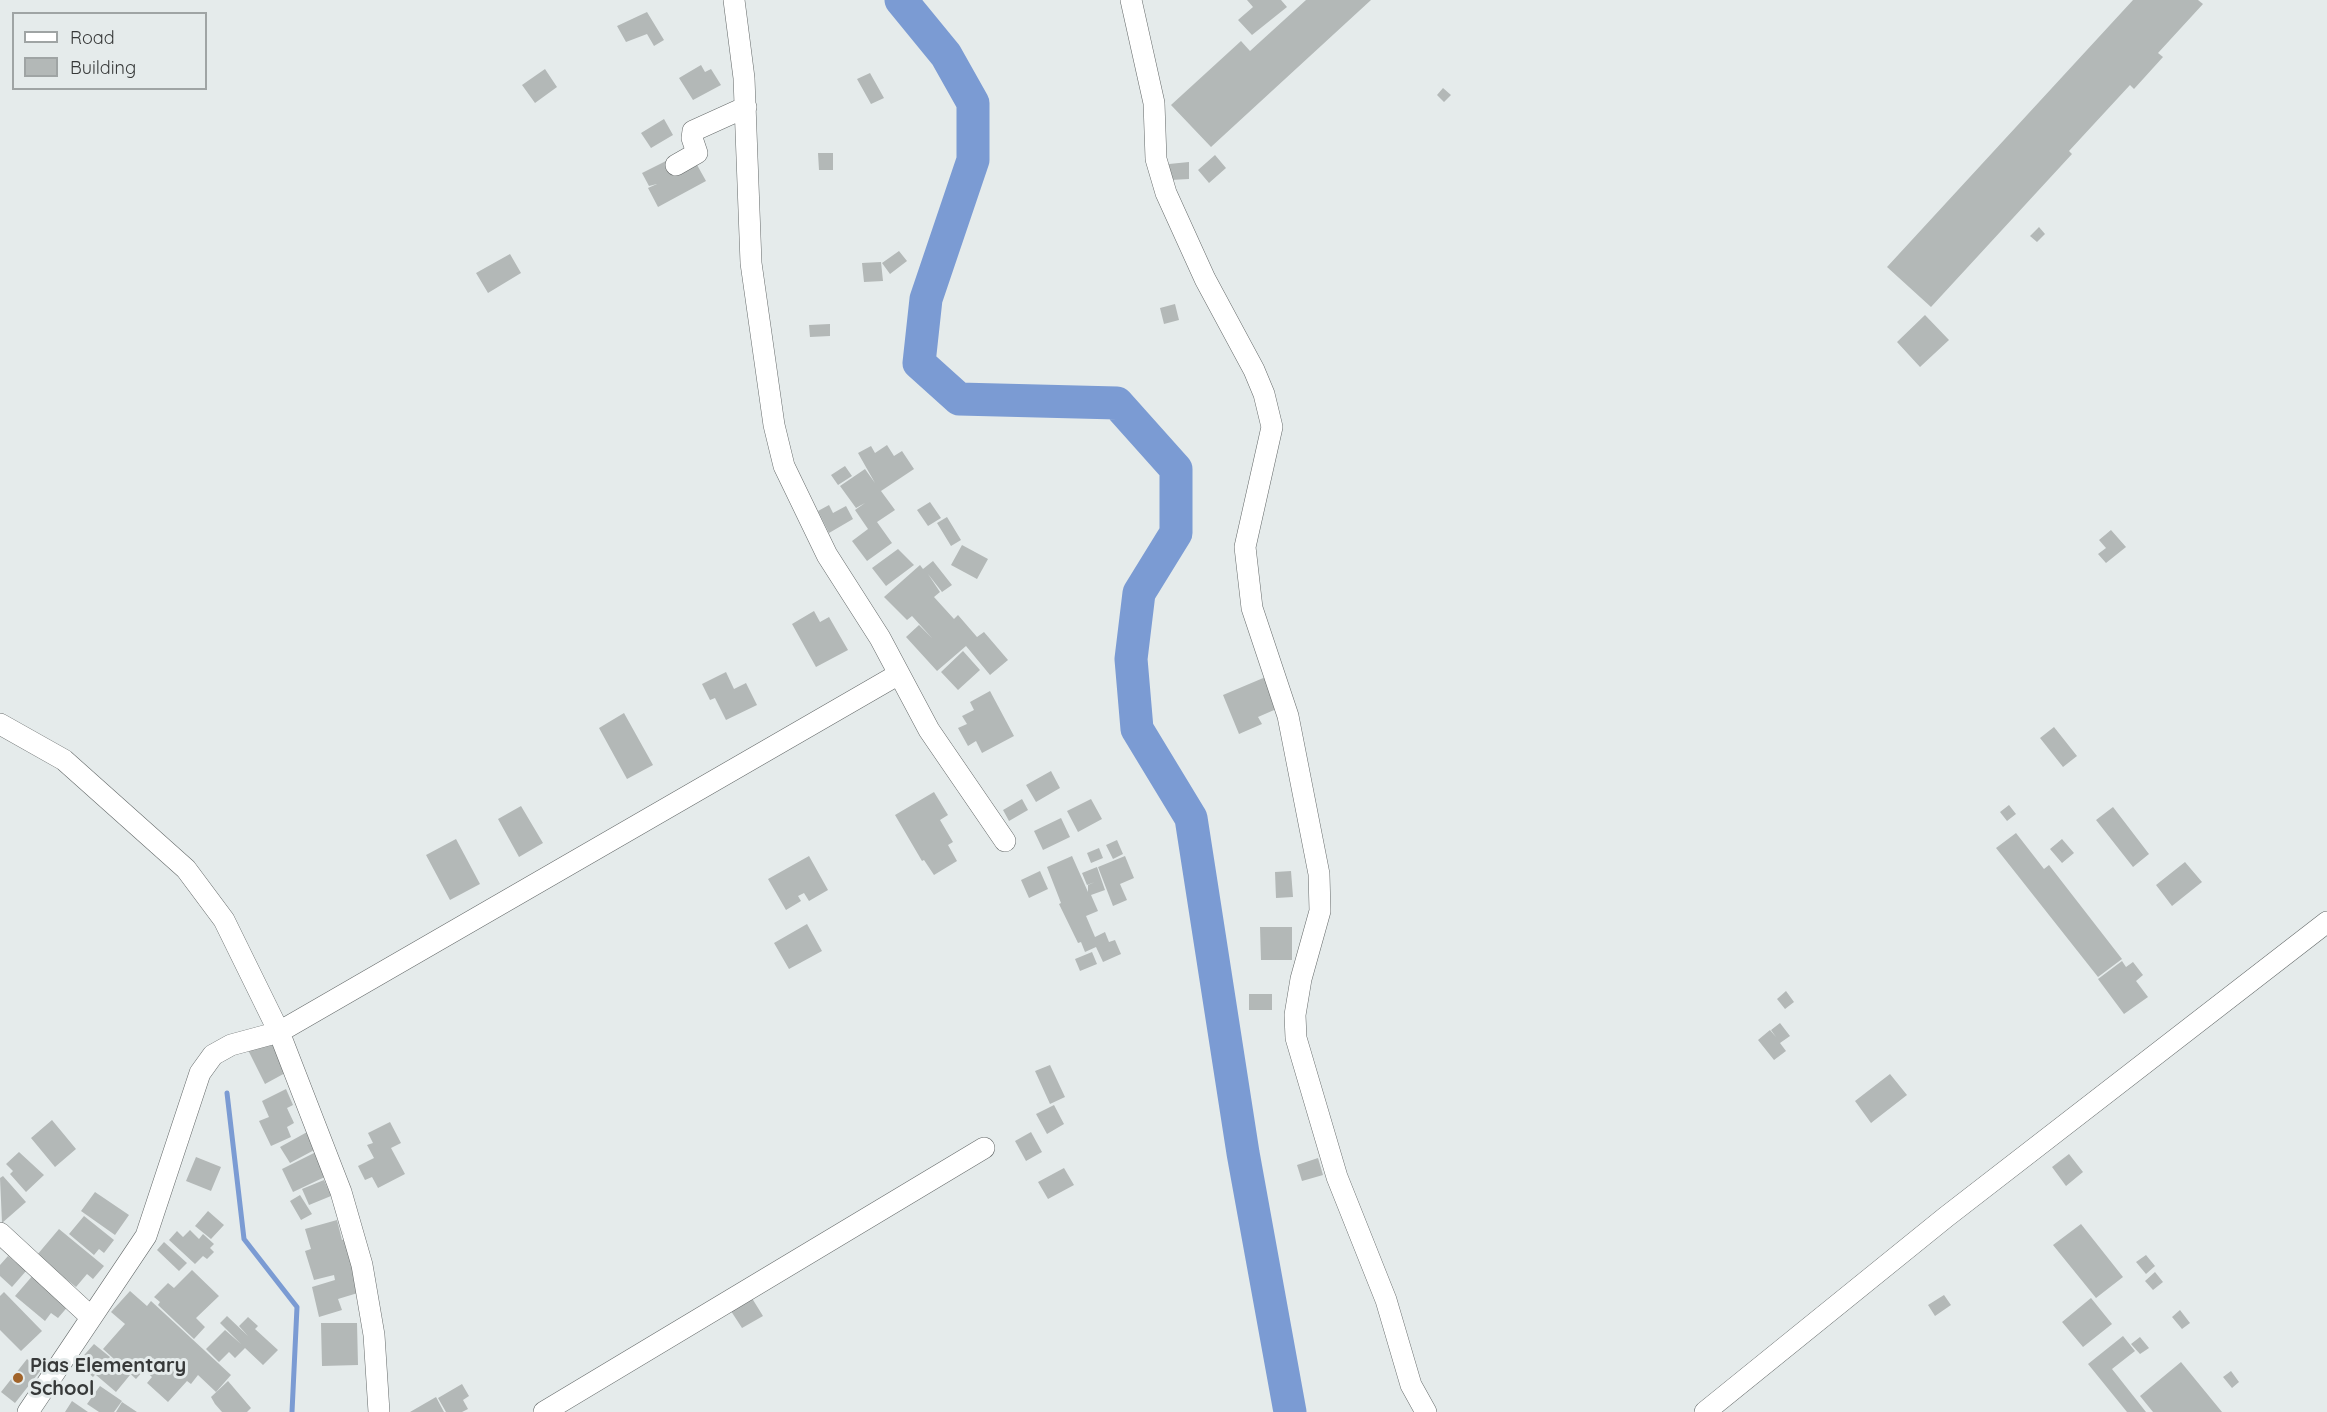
<!DOCTYPE html>
<style>
body{margin:0}
#map{position:relative;width:2327px;height:1412px;overflow:hidden;background:#e5ebeb;font-family:Quicksand,sans-serif}
canvas{display:block}
.legend{position:absolute;left:12px;top:12px;width:195px;height:78px;box-sizing:border-box;background:#e5ebeb;border:2px solid #9fa4a4;margin:0;padding:8px 10px;list-style:none;font-size:18px;color:#373939}
.legend li{display:flex;align-items:center;gap:12px;height:30px}
.legend b{width:30px;border:2px solid #9fa4a4}
</style>
<div id="map">
<canvas width="2327" height="1412"></canvas>
<ul class="legend">
<li><b style="height:8px;background:#fff"></b>Road</li>
<li><b style="height:16px;background:#b3b8b7"></b>Building</li>
</ul>
</div>
<script>
const ctx = document.querySelector('canvas').getContext('2d');
ctx.lineJoin = 'round';
const shape = rows => new Path2D(rows.map(r => 'M' + r).join(''));
function trace(path, color, width, dash) { ctx.strokeStyle = color; ctx.lineWidth = width; ctx.lineCap = dash ? 'butt' : 'round'; ctx.setLineDash(dash || []); ctx.stroke(path); }
function paint(path, color) { ctx.fillStyle = color; ctx.fill(path, 'evenodd'); }
function label(font, color, halo, rows, align = 'center') {
  ctx.font = font + ' Quicksand,sans-serif'; ctx.lineWidth = 6; ctx.setLineDash([]); ctx.textBaseline = 'middle'; ctx.strokeStyle = halo; ctx.fillStyle = color; for (const [text, x, y, turn = 0] of rows) {
    ctx.save(); ctx.translate(x, y); ctx.rotate((+turn || 0) * Math.PI / 180); ctx.textAlign = isNaN(turn) ? turn : align; if (halo) ctx.strokeText(text, 0, 0); ctx.fillText(text, 0, 0); ctx.restore();
  }
}
const stream = shape([
 [227,1093,244,1239,297,1307,292,1412]
]);
const river = shape([
 [901,0,946,55,973,103,973,160,926,299,919,363,959,399,1117,403,1176,469,1176,533,1139,593,1131,659,1137,729,1191,818,1243,1153,1290,1412]
]);
const building = shape([
 [1247,0,1281,0,1287,7,1252,35,1238,20,1253,7],
 [1306,0,1371,0,1211,147,1171,105,1241,41,1250,51],
 [2133,0,2198,0,2203,4,2158,53,2163,57,2134,89,2130,85,2069,151,2072,154,1931,307,1887,267],
 [647,12,664,40,654,46,647,34,626,42,617,26],
 [701,65,705,72,711,69,721,85,693,100,679,78],
 [545,69,557,87,535,103,522,85],
 [870,73,884,98,871,104,857,79],
 [1443,88,1451,95,1444,102,1437,95],
 [664,119,673,135,651,148,641,133],
 [818,153,833,153,833,170,819,170],
 [1215,155,1226,168,1209,183,1198,170],
 [670,159,696,163,706,181,658,207,648,188,657,184,649,186,642,173],
 [1189,162,1189,179,1170,180,1169,164],
 [2039,227,2045,234,2037,242,2030,236],
 [899,251,907,261,890,274,882,263],
 [510,254,521,273,488,293,476,273],
 [881,262,883,281,864,282,862,263],
 [1175,304,1179,320,1164,324,1160,308],
 [1925,315,1949,340,1920,367,1897,342],
 [830,324,830,336,810,337,809,325],
 [887,445,894,456,902,451,914,469,881,491,895,510,877,522,892,543,867,561,852,541,868,529,855,510,865,503,856,508,840,486,865,469,875,483,858,453,871,446,875,453],
 [845,466,852,476,838,485,831,475],
 [930,502,941,518,928,526,917,510],
 [829,505,833,513,846,506,853,519,829,533,818,511],
 [947,517,961,540,951,546,937,523],
 [2111,530,2126,547,2106,563,2098,554,2106,548,2099,540],
 [962,545,988,559,977,579,951,565],
 [898,549,914,565,886,586,872,568],
 [933,561,952,585,942,592,928,574,940,592,934,597,954,619,958,615,977,637,984,632,1008,660,990,675,966,646,937,671,906,637,919,625,932,638,912,616,907,620,884,597,920,565,923,569],
 [814,611,820,622,829,617,848,650,816,667,792,624],
 [963,651,980,670,958,690,941,672],
 [726,672,734,689,746,683,757,705,726,720,715,698,710,700,702,684],
 [1268,676,1281,707,1258,717,1262,724,1239,734,1223,695],
 [990,691,1014,736,982,753,976,741,968,746,958,728,967,724,962,716,974,710,970,702],
 [624,713,653,765,627,779,599,728],
 [2054,727,2077,756,2063,767,2040,738],
 [1051,771,1060,788,1036,802,1026,785],
 [934,792,948,815,940,820,953,842,948,845,957,861,934,875,924,860,922,861,895,815],
 [1022,799,1028,810,1009,821,1003,810],
 [1091,799,1102,819,1078,832,1067,811],
 [2009,805,2016,814,2007,821,2000,812],
 [521,806,543,843,519,857,498,819],
 [2113,807,2149,854,2133,867,2096,820],
 [1061,818,1070,837,1043,850,1034,831],
 [2016,833,2044,869,2049,865,2122,959,2098,977,1996,848],
 [456,839,480,884,450,900,426,855],
 [2062,839,2074,853,2062,863,2050,849],
 [1117,840,1123,854,1113,859,1106,845],
 [1099,848,1103,858,1091,863,1087,853],
 [809,856,828,890,809,901,804,893,798,896,801,901,786,910,768,879],
 [1072,856,1088,892,1088,885,1095,882,1087,885,1082,873,1097,867,1105,890,1091,895,1098,911,1086,916,1095,937,1105,932,1109,942,1115,940,1121,954,1103,962,1096,947,1085,952,1081,942,1078,943,1059,904,1061,903,1047,867],
 [1125,856,1134,878,1120,884,1127,900,1113,906,1098,867],
 [2185,862,2202,882,2172,906,2156,885],
 [1040,871,1048,889,1029,898,1021,880],
 [1291,871,1293,897,1276,898,1275,872],
 [807,924,822,951,789,969,774,943],
 [1260,927,1292,927,1292,960,1261,960],
 [1092,952,1097,964,1080,971,1075,959],
 [2122,961,2126,967,2133,962,2143,975,2136,981,2148,997,2124,1014,2098,979],
 [1786,991,1794,1002,1785,1009,1777,999],
 [1249,994,1272,994,1272,1010,1249,1010],
 [1780,1023,1790,1036,1780,1043,1786,1051,1774,1060,1758,1040,1770,1030,1776,1037,1771,1030],
 [270,1038,287,1072,265,1084,248,1050],
 [1050,1065,1065,1097,1050,1104,1035,1071],
 [1890,1074,1907,1095,1871,1123,1855,1101],
 [286,1089,293,1105,287,1108,294,1123,287,1127,291,1137,271,1146,259,1121,269,1117,262,1101],
 [1054,1105,1064,1124,1047,1134,1036,1114],
 [52,1120,76,1149,55,1167,31,1138],
 [390,1122,401,1143,391,1148,405,1174,378,1188,372,1177,365,1180,358,1166,374,1158,367,1145,373,1143,368,1133],
 [309,1131,318,1148,290,1163,280,1147],
 [1031,1132,1042,1152,1026,1161,1015,1141],
 [318,1151,329,1175,293,1192,282,1169],
 [19,1152,44,1175,26,1192,10,1174,13,1171,6,1164],
 [2069,1154,2083,1172,2066,1186,2052,1167],
 [196,1157,221,1167,211,1191,186,1181],
 [1318,1158,1323,1175,1302,1181,1297,1165],
 [1064,1168,1074,1185,1048,1199,1038,1182],
 [3,1176,26,1202,2,1223,0,1178],
 [324,1180,331,1196,309,1205,302,1189],
 [95,1192,129,1215,115,1235,81,1211],
 [300,1195,312,1214,301,1220,290,1201],
 [208,1211,224,1225,211,1239,195,1226],
 [84,1216,114,1240,104,1253,99,1249,94,1255,69,1234],
 [337,1220,342,1240,346,1239,361,1292,338,1299,342,1310,319,1317,312,1287,335,1280,334,1275,314,1280,305,1251,311,1249,305,1229],
 [2081,1224,2123,1277,2096,1298,2053,1245],
 [59,1229,104,1266,93,1279,87,1274,76,1287,66,1279,64,1281,37,1255],
 [190,1230,199,1239,203,1234,214,1244,210,1248,214,1252,207,1259,203,1256,195,1264,169,1240,177,1231,183,1237],
 [164,1242,187,1263,179,1271,157,1250],
 [2146,1255,2155,1266,2146,1274,2136,1262],
 [8,1256,26,1271,12,1287,0,1276,0,1265],
 [192,1270,219,1296,196,1318,205,1327,194,1339,158,1305,160,1302,154,1297,168,1283,174,1288],
 [2155,1272,2163,1282,2153,1290,2145,1281],
 [34,1274,70,1304,58,1318,51,1313,45,1321,15,1296],
 [130,1291,147,1306,151,1301,231,1375,216,1392,198,1375,191,1384,187,1381,168,1402,147,1383,152,1377,144,1370,136,1379,103,1349,125,1324,111,1312],
 [4,1292,42,1331,21,1351,0,1330,0,1296],
 [750,1295,763,1316,742,1328,729,1308],
 [1944,1295,1951,1305,1935,1316,1928,1305],
 [2091,1298,2112,1324,2083,1347,2062,1322],
 [2180,1310,2190,1323,2182,1329,2172,1317],
 [227,1316,248,1336,239,1326,248,1317,258,1326,255,1329,278,1350,263,1365,245,1348,235,1358,229,1352,219,1362,206,1349,225,1330,241,1344,220,1323],
 [321,1323,357,1323,358,1365,322,1366],
 [2123,1336,2135,1351,2112,1369,2146,1412,2127,1412,2088,1364],
 [2140,1337,2149,1348,2140,1354,2131,1344],
 [94,1344,110,1357,93,1377,77,1363],
 [111,1358,130,1375,116,1392,96,1375],
 [27,1359,41,1370,15,1403,1,1392],
 [2181,1362,2222,1412,2153,1412,2140,1396],
 [2231,1371,2239,1382,2232,1388,2223,1377],
 [228,1381,251,1408,247,1412,222,1412,215,1404,211,1397],
 [462,1384,469,1396,463,1400,468,1409,462,1412,446,1412,438,1398],
 [100,1386,122,1401,114,1412,99,1412,87,1404],
 [436,1397,444,1412,410,1412],
 [72,1401,88,1412,65,1412],
 [122,1402,137,1412,116,1412]
]);
const minor = shape([
 [734,0,744,78,751,263,774,425,784,466,827,555,880,638,929,730,1005,841],
 [1131,0,1154,103,1156,159,1166,193,1205,279,1254,370,1264,394,1272,427,1245,547,1252,608,1288,716,1319,874,1320,911,1301,979,1295,1015,1296,1038,1337,1177,1386,1300,1411,1385,1426,1412],
 [676,165,697,153,692,138,693,131,746,107],
 [0,724,64,760,186,869,224,920,279,1032,341,1192,362,1265,374,1335,379,1412],
 [0,1233,91,1317],
 [28,1412,146,1236,200,1073,213,1055,231,1045,279,1032,899,674],
 [544,1412,984,1148],
 [1705,1412,1946,1217,2327,922]
]);
const markers = [
 [18,1378,6,"#a16329"]
];
const poiNames = [
 ["Pias Elementary",30,1366],
 ["School",30,1389]
];
trace(stream, '#7b9bd3', 5);
trace(river, '#7b9bd3', 33);
paint(building, '#b3b8b7');
trace(minor, '#646969', 22);
trace(minor, '#fff', 21);
for (const [x, y, r, color] of markers) { const dot = new Path2D(); dot.arc(x, y, r, 0, 2 * Math.PI); ctx.fillStyle = color; ctx.fill(dot); trace(dot, '#e5ebeb', 2); }
label('bold 20px', '#373939', '#e5ebeb', poiNames, 'left');
</script>
